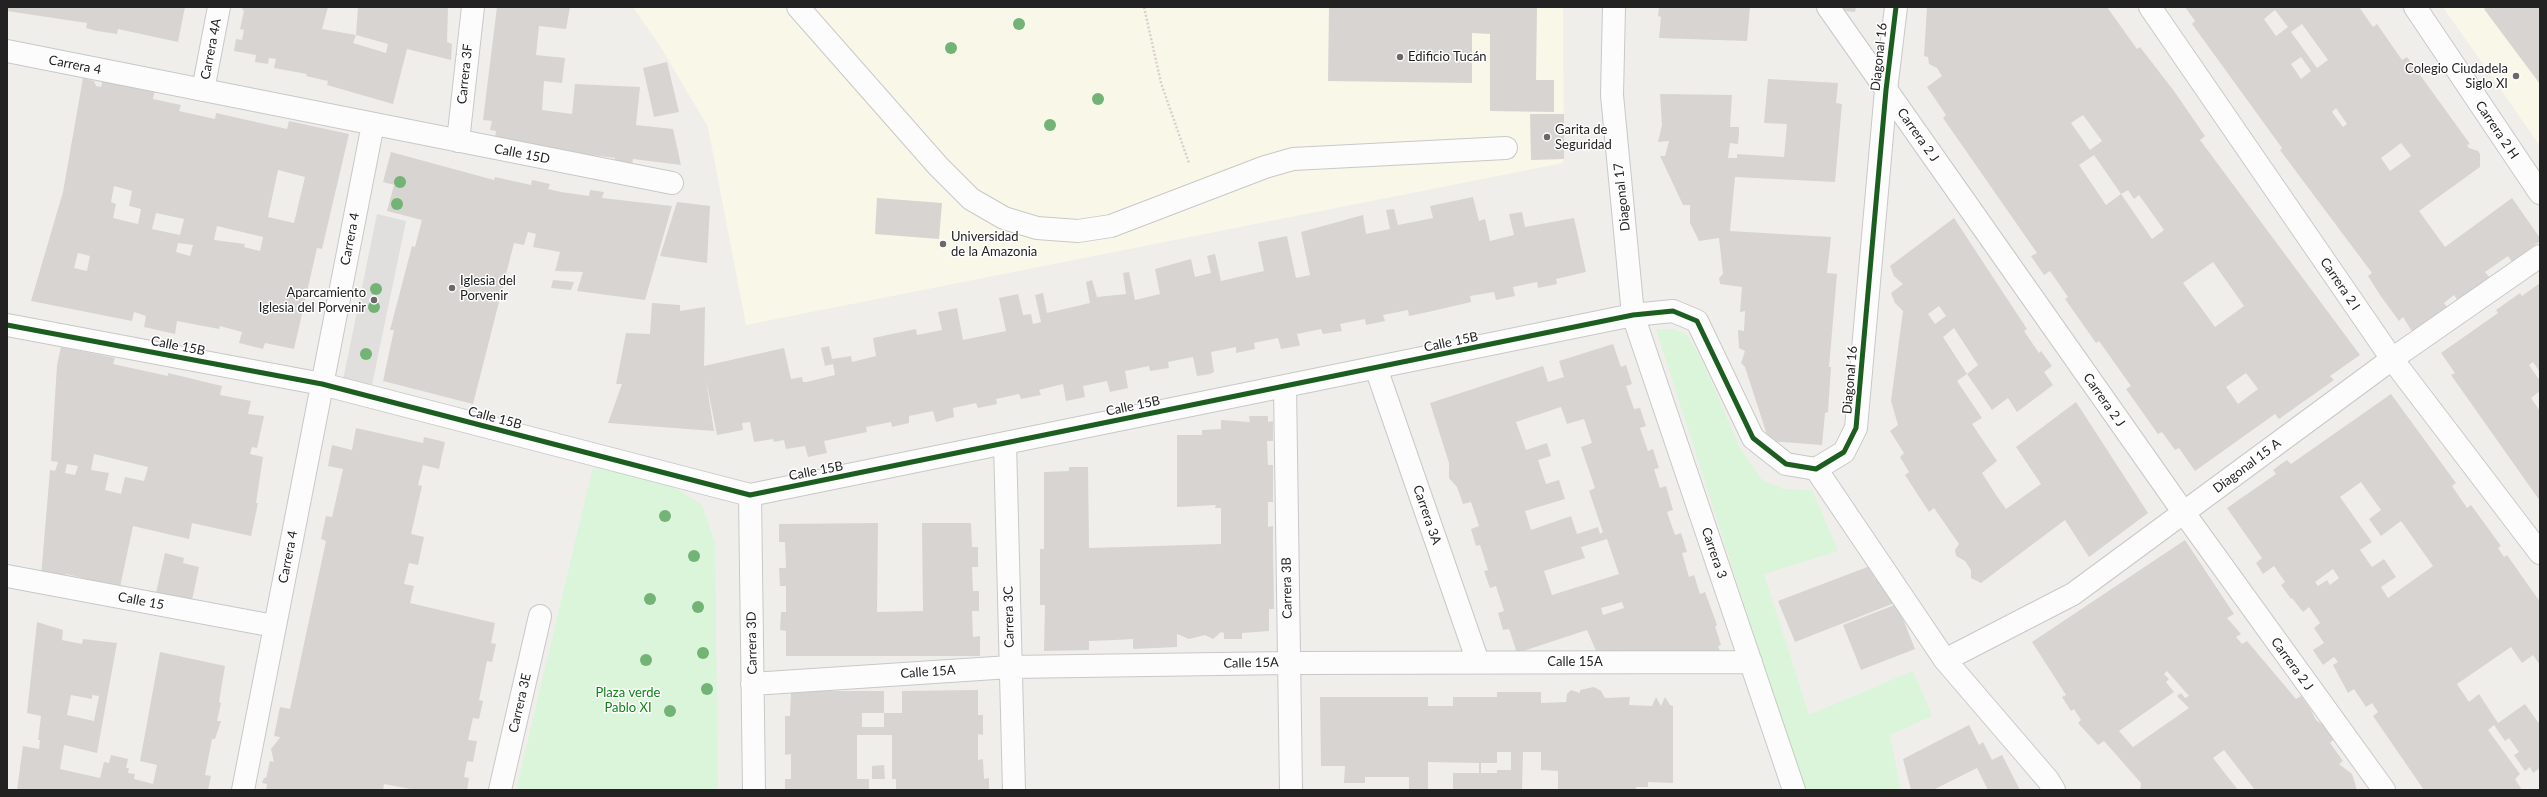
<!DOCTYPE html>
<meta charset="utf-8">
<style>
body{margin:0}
#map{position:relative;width:2547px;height:797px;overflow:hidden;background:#f0eeeb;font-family:Lato,sans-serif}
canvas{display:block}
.frame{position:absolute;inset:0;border:8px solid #222;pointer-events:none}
</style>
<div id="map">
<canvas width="2547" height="797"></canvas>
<div class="frame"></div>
</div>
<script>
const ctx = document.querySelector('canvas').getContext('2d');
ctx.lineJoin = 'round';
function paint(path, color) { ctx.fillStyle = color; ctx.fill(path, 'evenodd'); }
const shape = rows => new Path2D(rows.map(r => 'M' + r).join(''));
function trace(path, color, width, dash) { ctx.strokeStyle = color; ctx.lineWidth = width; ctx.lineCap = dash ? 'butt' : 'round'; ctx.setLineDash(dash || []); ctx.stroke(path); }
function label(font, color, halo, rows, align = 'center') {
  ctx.font = font + ' Lato,sans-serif'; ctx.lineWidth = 3; ctx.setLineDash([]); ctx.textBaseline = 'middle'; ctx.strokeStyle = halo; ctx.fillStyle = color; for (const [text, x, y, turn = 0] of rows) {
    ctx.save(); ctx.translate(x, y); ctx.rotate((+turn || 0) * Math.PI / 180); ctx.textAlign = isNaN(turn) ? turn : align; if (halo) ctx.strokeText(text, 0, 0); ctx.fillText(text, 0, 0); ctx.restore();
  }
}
const education = shape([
 [633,7,1563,7,1564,159,1563,163,746,325,708,127,660,46],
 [2443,7,2540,7,2540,146]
]);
const park = shape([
 [1656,329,1672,329,1686,334,1702,360,1740,448,1763,481,1784,489,1812,490,1838,551,1764,574,1809,715,1913,671,1932,716,1890,735,1901,790,1799,790,1766,704,1755,638],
 [593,467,671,485,702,505,715,543,718,790,516,790]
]);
const parking = shape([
 [377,214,406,221,372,385,343,380]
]);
const building = shape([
 [7,7,185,7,178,42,118,29,117,34,97,31,86,28,87,23,7,11],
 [241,7,328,7,322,29,356,35,353,43,386,53,388,44,356,35,358,7,448,7,447,42,452,44,451,60,407,49,393,104,327,85,328,81,306,76,307,74,274,68,276,59,269,58,268,64,255,62,256,55,234,51,236,39,242,40,244,30,240,29,244,11],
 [497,7,570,7,566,29,539,26,536,55,565,58,562,83,544,81,542,110,572,114,575,84,640,87,636,125,673,129,681,165,633,159,632,165,615,163,615,158,592,155,592,161,494,144,496,131,490,130,492,121,483,120],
 [1329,7,1537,7,1536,80,1554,80,1554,112,1490,111,1490,34,1472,33,1472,83,1328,81],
 [1659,7,1750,7,1747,41,1659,38,1661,17,1658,16],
 [1842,7,1856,7,1855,12,1845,11],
 [1927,7,2107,7,2137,49,2140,47,2174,91,2205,136,2200,140,2360,355,2330,376,2334,380,2279,419,2275,414,2195,471,2179,448,2175,450,2162,432,2158,434,2126,389,2131,386,2099,341,2096,343,2065,299,2068,297,2050,271,2044,275,2031,256,2037,253,1943,118,1946,115,1927,87,1942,76,1937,68,1929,64,1928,57,1924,56],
 [2083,115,2102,141,2090,150,2071,123],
 [2094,155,2121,194,2128,190,2134,199,2139,195,2164,230,2152,239,2121,194,2106,205,2079,165],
 [2213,262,2244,306,2215,327,2183,283],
 [2246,373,2258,389,2238,404,2226,387],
 [2185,7,2359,7,2373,27,2377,24,2402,60,2407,57,2470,144,2467,145,2469,148,2478,151,2480,154,2480,167,2419,211,2445,247,2512,198,2540,238,2540,241,2512,262,2508,256,2485,272,2490,278,2458,301,2454,295,2444,303,2448,308,2413,333,2403,317,2399,321,2380,295,2368,276,2372,273,2280,150,2282,148,2192,24,2195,21],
 [2275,10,2288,27,2276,36,2264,19],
 [2302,24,2328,60,2317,68,2291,32],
 [2301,57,2311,71,2301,79,2291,64],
 [2336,108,2347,124,2343,127,2332,112],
 [2401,143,2411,156,2390,171,2381,158],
 [2487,7,2540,7,2540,84,2484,9],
 [667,62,679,112,654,117,643,68],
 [83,78,94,81,96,86,101,87,103,78,155,90,153,99,181,105,179,111,215,119,216,113,287,129,289,121,349,134,322,249,317,248,294,349,265,343,263,349,239,343,242,332,220,326,219,329,177,321,175,334,144,327,146,316,134,312,132,321,31,301,63,192],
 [278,170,305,177,294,223,268,217],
 [114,186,132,191,129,206,141,209,138,224,113,218,116,204,111,202],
 [156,213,184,219,180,235,152,229],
 [217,226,263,237,260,251,244,247,245,244,214,240],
 [178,243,193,245,190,256,176,252],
 [78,253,90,256,87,271,74,268],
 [1768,79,1838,83,1836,103,1842,104,1835,182,1735,177,1730,231,1831,237,1827,273,1837,274,1829,367,1831,367,1828,412,1825,413,1822,445,1769,441,1745,367,1741,363,1745,351,1739,348,1738,330,1744,331,1745,311,1740,312,1742,287,1720,284,1719,278,1723,274,1719,238,1699,241,1690,223,1690,205,1683,205,1660,156,1665,156,1669,141,1658,142,1662,125,1660,94,1732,95,1730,127,1739,127,1739,132,1738,144,1730,143,1728,158,1737,158,1737,154,1784,157,1787,124,1764,123],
 [1530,114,1564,114,1564,159,1531,160],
 [391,152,494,180,495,177,531,185,532,180,550,184,548,189,561,192,589,196,590,190,604,192,602,198,672,206,645,300,577,291,583,272,555,271,560,252,533,247,536,234,528,232,524,245,514,243,473,404,383,381,394,330,390,330,412,246,415,247,422,220,387,211,394,185,383,182],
 [1473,197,1479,221,1485,219,1490,241,1514,235,1509,214,1522,212,1525,227,1574,218,1586,272,1556,279,1557,284,1538,288,1537,282,1513,287,1515,296,1496,300,1494,292,1470,296,1471,302,1428,312,1409,316,1408,310,1383,315,1385,321,1366,325,1365,319,1340,324,1342,331,1323,334,1321,329,1297,334,1300,345,1298,346,1281,349,1278,338,1254,343,1255,349,1236,353,1236,347,1211,352,1214,372,1210,374,1197,376,1193,357,1168,362,1169,368,1150,371,1149,366,1125,371,1128,388,1110,392,1107,381,1083,386,1085,397,1066,401,1063,384,1039,390,1041,395,1021,399,1019,394,996,399,997,404,978,408,976,403,953,408,954,417,936,422,933,411,909,416,909,423,892,427,891,422,866,427,867,432,824,441,827,453,808,457,805,446,786,449,784,440,774,442,773,439,754,442,750,422,742,423,743,430,717,435,706,380,714,431,608,423,622,384,616,384,626,333,650,334,652,303,680,305,680,311,705,307,704,366,784,348,791,379,802,377,803,382,807,382,835,375,833,364,825,366,821,348,829,346,832,359,851,356,852,362,876,356,873,338,916,329,917,335,942,330,938,312,957,308,963,340,1006,331,999,298,1018,294,1023,315,1031,314,1033,324,1041,322,1035,295,1043,293,1047,313,1090,303,1086,282,1092,280,1097,297,1126,294,1123,273,1129,272,1135,300,1160,294,1155,269,1191,259,1195,277,1211,273,1207,256,1215,254,1221,281,1264,271,1258,242,1287,236,1296,278,1310,275,1301,232,1363,215,1366,234,1390,229,1386,210,1394,209,1398,225,1433,218,1430,206],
 [877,198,942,203,939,239,875,234],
 [677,202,710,206,707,263,660,256],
 [1954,218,2027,329,2024,331,2039,353,2041,351,2052,366,2044,372,2053,385,2017,412,2008,398,1992,410,1967,374,1978,365,1954,328,1943,337,1967,374,1957,381,1982,418,1972,424,1997,461,1982,473,1996,495,2006,509,2041,484,2016,447,2076,402,2148,513,2089,557,2065,520,1981,583,1971,578,1971,570,1965,561,1956,556,1955,550,1959,544,1934,508,1929,512,1905,475,1909,472,1900,457,1904,453,1890,431,1898,425,1891,401,1903,311,1895,303,1891,293,1903,284,1894,276,1890,266],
 [1939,306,1946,316,1935,324,1928,314],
 [553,280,574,282,571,290,551,288],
 [2540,283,2540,372,2533,362,2529,365,2540,381,2540,391,2531,398,2540,411,2540,501,2451,375,2455,373,2441,353,2498,313,2496,310,2520,293,2522,296],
 [1613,344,1621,367,1626,365,1632,384,1626,386,1634,409,1640,408,1646,426,1640,428,1648,451,1653,449,1659,468,1654,469,1660,488,1666,486,1673,510,1667,512,1675,535,1681,533,1687,552,1682,553,1689,577,1694,575,1700,594,1705,592,1716,622,1717,626,1715,626,1721,645,1718,646,1721,653,1597,653,1587,630,1517,653,1509,629,1503,630,1498,613,1504,611,1496,586,1490,588,1484,571,1488,570,1480,545,1476,546,1471,529,1479,526,1471,502,1463,504,1457,487,1449,478,1449,463,1430,403,1543,366,1548,382,1564,377,1559,361],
 [1561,407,1567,424,1584,419,1592,443,1581,447,1595,488,1589,491,1603,532,1600,534,1598,527,1577,534,1571,516,1531,530,1525,511,1565,499,1559,480,1546,484,1538,460,1551,456,1547,443,1526,450,1516,422],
 [1607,539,1619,574,1552,595,1544,571,1585,558,1581,547],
 [1622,602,1624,608,1603,615,1601,608],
 [61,347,115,358,113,364,168,376,168,373,222,386,220,395,251,401,248,414,264,416,257,448,252,447,250,454,263,457,256,503,258,503,251,536,192,523,189,539,133,526,120,587,66,574,64,582,41,577,50,470,55,471,58,462,51,461,57,365],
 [94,454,148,467,144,481,125,477,121,494,105,490,109,473,91,470],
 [67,464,78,466,75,475,65,473],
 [2391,394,2456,483,2452,486,2467,508,2471,505,2501,546,2498,548,2504,557,2507,555,2540,602,2540,665,2533,655,2522,663,2511,647,2457,684,2469,702,2479,694,2498,723,2525,704,2540,725,2540,768,2533,773,2530,767,2525,771,2514,755,2519,752,2509,738,2505,741,2494,725,2488,730,2520,774,2515,779,2522,790,2424,790,2373,716,2378,712,2372,703,2366,707,2354,689,2348,693,2333,665,2338,662,2334,657,2323,665,2313,650,2324,643,2314,628,2320,623,2309,607,2303,612,2292,598,2291,599,2281,585,2285,582,2274,566,2263,574,2256,563,2262,558,2227,508,2276,474,2273,470,2281,464,2287,460,2291,464],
 [2361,482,2381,510,2369,519,2381,536,2401,521,2433,566,2388,598,2381,587,2396,577,2384,559,2372,567,2360,550,2372,542,2340,497],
 [2333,569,2339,578,2330,585,2327,580,2318,586,2315,582],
 [1249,416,1268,416,1268,422,1273,421,1273,441,1267,441,1268,465,1273,465,1273,502,1268,502,1268,527,1273,526,1273,542,1274,609,1269,609,1269,631,1242,633,1242,639,1224,639,1224,633,1221,632,1213,639,1205,635,1189,639,1177,634,1177,647,1133,649,1133,639,1115,640,1089,641,1089,650,1044,651,1045,605,1040,605,1040,549,1044,549,1044,472,1069,471,1069,467,1088,467,1089,548,1221,544,1221,508,1215,508,1216,505,1177,507,1177,435,1202,435,1202,430,1221,429,1221,420,1250,422],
 [356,428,423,443,424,437,445,442,439,469,423,465,418,485,422,486,411,534,424,537,418,565,409,563,404,584,414,586,410,603,495,623,491,643,496,644,492,662,487,661,479,700,483,701,479,719,473,718,468,740,477,741,473,762,467,761,464,777,469,778,467,790,416,790,384,784,383,790,266,790,267,784,262,783,264,778,266,778,270,761,274,762,271,749,279,739,280,737,274,736,280,707,290,709,326,541,321,539,326,516,332,517,343,469,328,466,332,445,352,450],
 [878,523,877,612,923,611,922,523,971,523,972,547,978,547,978,567,972,567,973,591,979,591,979,611,972,611,973,637,980,636,980,656,786,656,786,631,780,630,781,612,786,612,786,586,780,586,779,568,786,568,785,542,779,542,779,524],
 [2185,540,2234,614,2227,618,2241,634,2236,637,2242,644,2247,641,2296,699,2301,696,2311,710,2316,720,2323,725,2334,739,2330,743,2343,761,2339,764,2352,774,2357,790,2255,790,2224,750,2213,758,2238,790,2140,790,2141,783,2104,741,2098,745,2078,723,2081,720,2074,709,2071,711,2062,697,2066,695,2032,642],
 [2167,671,2189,696,2185,698,2181,693,2177,696,2189,708,2133,747,2119,731,2174,692,2166,682,2169,679,2164,674],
 [165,553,184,558,183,563,199,567,191,605,155,597],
 [1870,566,1875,579,1879,577,1897,602,1795,642,1778,601],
 [1897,604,1915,649,1861,670,1843,625],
 [37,622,63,630,62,640,82,644,83,639,117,643,97,753,64,745,60,769,100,778,104,762,109,763,111,755,128,759,126,768,129,768,128,773,135,774,134,779,153,784,157,765,140,761,160,652,225,666,219,702,221,703,217,721,221,721,215,739,212,739,205,775,211,776,208,790,17,790,23,746,39,749,40,740,38,740,41,716,27,713],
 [71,695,92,699,92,695,99,696,94,721,67,715],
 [1594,687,1601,691,1605,698,1630,697,1629,705,1652,706,1656,697,1661,706,1665,697,1670,705,1673,706,1673,783,1648,782,1648,787,1636,787,1636,790,1558,790,1558,771,1541,770,1541,752,1523,752,1522,790,1453,790,1453,773,1479,773,1479,763,1428,762,1428,790,1409,790,1409,777,1365,777,1365,783,1344,783,1345,766,1321,766,1320,697,1428,697,1428,706,1453,706,1453,697,1497,697,1497,692,1541,692,1541,703,1566,702,1567,694,1571,690,1580,693,1580,690],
 [1497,752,1511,752,1511,770,1497,770,1497,773,1481,773,1481,763,1497,763],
 [978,690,978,715,983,715,983,735,978,734,978,760,983,759,984,779,989,778,989,790,896,790,896,779,892,779,892,735,857,735,857,779,869,779,869,790,785,790,785,779,791,779,791,754,785,755,785,716,790,716,791,691,884,691,884,713,862,713,862,727,884,727,884,713,902,713,902,691],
 [1969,725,1979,745,1983,742,1992,760,2002,755,2020,790,1988,790,1977,768,1933,790,1911,790,1903,759],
 [884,765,885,779,872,779,872,766]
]);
const path = shape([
 [1144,7,1161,83,1189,163]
]);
const minor = shape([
 [798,7,938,166,971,199,1004,218,1037,228,1078,231,1111,226,1265,167,1293,159,1506,148],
 [1614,7,1612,95,1633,315,1794,790],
 [1828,7,2184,513,2384,790],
 [2150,7,2392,359,2540,553],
 [2415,7,2540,193],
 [7,51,672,183],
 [203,90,219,7],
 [458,141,473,7],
 [7,325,322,384,750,495,1633,315,1673,311,1697,321,1753,438,1786,464,1816,469,1844,452,1856,428,1886,90,1896,7],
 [1376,368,1478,662],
 [1285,386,1291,790],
 [1005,443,1014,790],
 [1816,469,1945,660,2048,780,2054,790],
 [750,495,754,790],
 [7,576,274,626],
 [1945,660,2073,594,2392,359,2540,256],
 [752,684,1010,667,1288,663,1751,662],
 [243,790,373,124],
 [500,790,540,616]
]);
const cycleway = shape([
 [7,325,322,384,750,495,1633,315,1673,311,1697,321,1753,438,1786,464,1816,469,1844,452,1856,428,1886,90,1896,7]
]);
const trees = [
 [1019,24],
 [951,48],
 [1098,99],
 [1050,125],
 [400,182],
 [397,204],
 [376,289],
 [374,307],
 [366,354],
 [665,516],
 [694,556],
 [650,599],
 [698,607],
 [703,653],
 [646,660],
 [707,689],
 [670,711]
];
const markers = [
 [1400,57,4,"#6a6968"],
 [2516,76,4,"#6a6968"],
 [1547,137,4,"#6a6968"],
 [943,244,4,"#6a6968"],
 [452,288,4,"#6a6968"],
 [374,300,4,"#6a6968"]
];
const streetNames = [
 ["Carrera 4A",211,49,-79],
 ["Diagonal 16",1879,57,-84],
 ["Carrera 4",75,65,11],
 ["Carrera 3F",465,74,-84],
 ["Carrera 2 H",2497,130,56],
 ["Carrera 2 J",1918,135,55],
 ["Calle 15D",522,154,11],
 ["Diagonal 17",1622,197,-96],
 ["Carrera 4",350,239,-79],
 ["Carrera 2 I",2340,284,56],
 ["Calle 15B",1451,342,-12],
 ["Calle 15B",178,346,11],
 ["Diagonal 16",1850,380,-85],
 ["Carrera 2 J",2104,400,55],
 ["Calle 15B",1133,406,-12],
 ["Calle 15B",495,418,15],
 ["Diagonal 15 A",2247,466,-37],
 ["Calle 15B",816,471,-11],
 ["Carrera 3A",1427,515,71],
 ["Carrera 3",1714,553,71],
 ["Carrera 4",288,557,-79],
 ["Carrera 3B",1287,588,-91],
 ["Calle 15",141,601,11],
 ["Carrera 3C",1009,617,-91],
 ["Carrera 3D",752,643,-91],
 ["Calle 15A",1575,662],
 ["Calle 15A",1251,663,-1],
 ["Carrera 2 J",2292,664,54],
 ["Calle 15A",928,672,-4],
 ["Carrera 3E",520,703,-77]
];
const poiNames = [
 ["Edificio Tucán",1408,57],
 ["Colegio Ciudadela",2508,69,"right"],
 ["Siglo XI",2508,84,"right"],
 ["Garita de",1555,130],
 ["Seguridad",1555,145],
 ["Universidad",951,237],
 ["de la Amazonia",951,252],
 ["Iglesia del",460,281],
 ["Porvenir",460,296],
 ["Aparcamiento",366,293,"right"],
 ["Iglesia del Porvenir",366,308,"right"]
];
const parkNames = [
 ["Plaza verde",628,693],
 ["Pablo XI",628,708]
];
paint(education, '#f8f7e8');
paint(park, '#daf5da');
paint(parking, '#e0dfde');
paint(building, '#d7d4d2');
trace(minor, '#c9c8c7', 24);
trace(path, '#dccecd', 2.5, [2, 2]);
trace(minor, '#fdfcfc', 22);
trace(cycleway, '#1b5e20', 5);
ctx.fillStyle = '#73b476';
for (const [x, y] of trees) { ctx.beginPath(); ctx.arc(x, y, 6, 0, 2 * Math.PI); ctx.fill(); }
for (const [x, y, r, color] of markers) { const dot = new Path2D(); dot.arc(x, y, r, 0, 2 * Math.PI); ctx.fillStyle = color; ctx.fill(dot); trace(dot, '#fff', 1.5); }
label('13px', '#222', '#fff', streetNames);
label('13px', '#222', '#fff', poiNames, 'left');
label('13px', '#0c8416', '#fff', parkNames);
</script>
